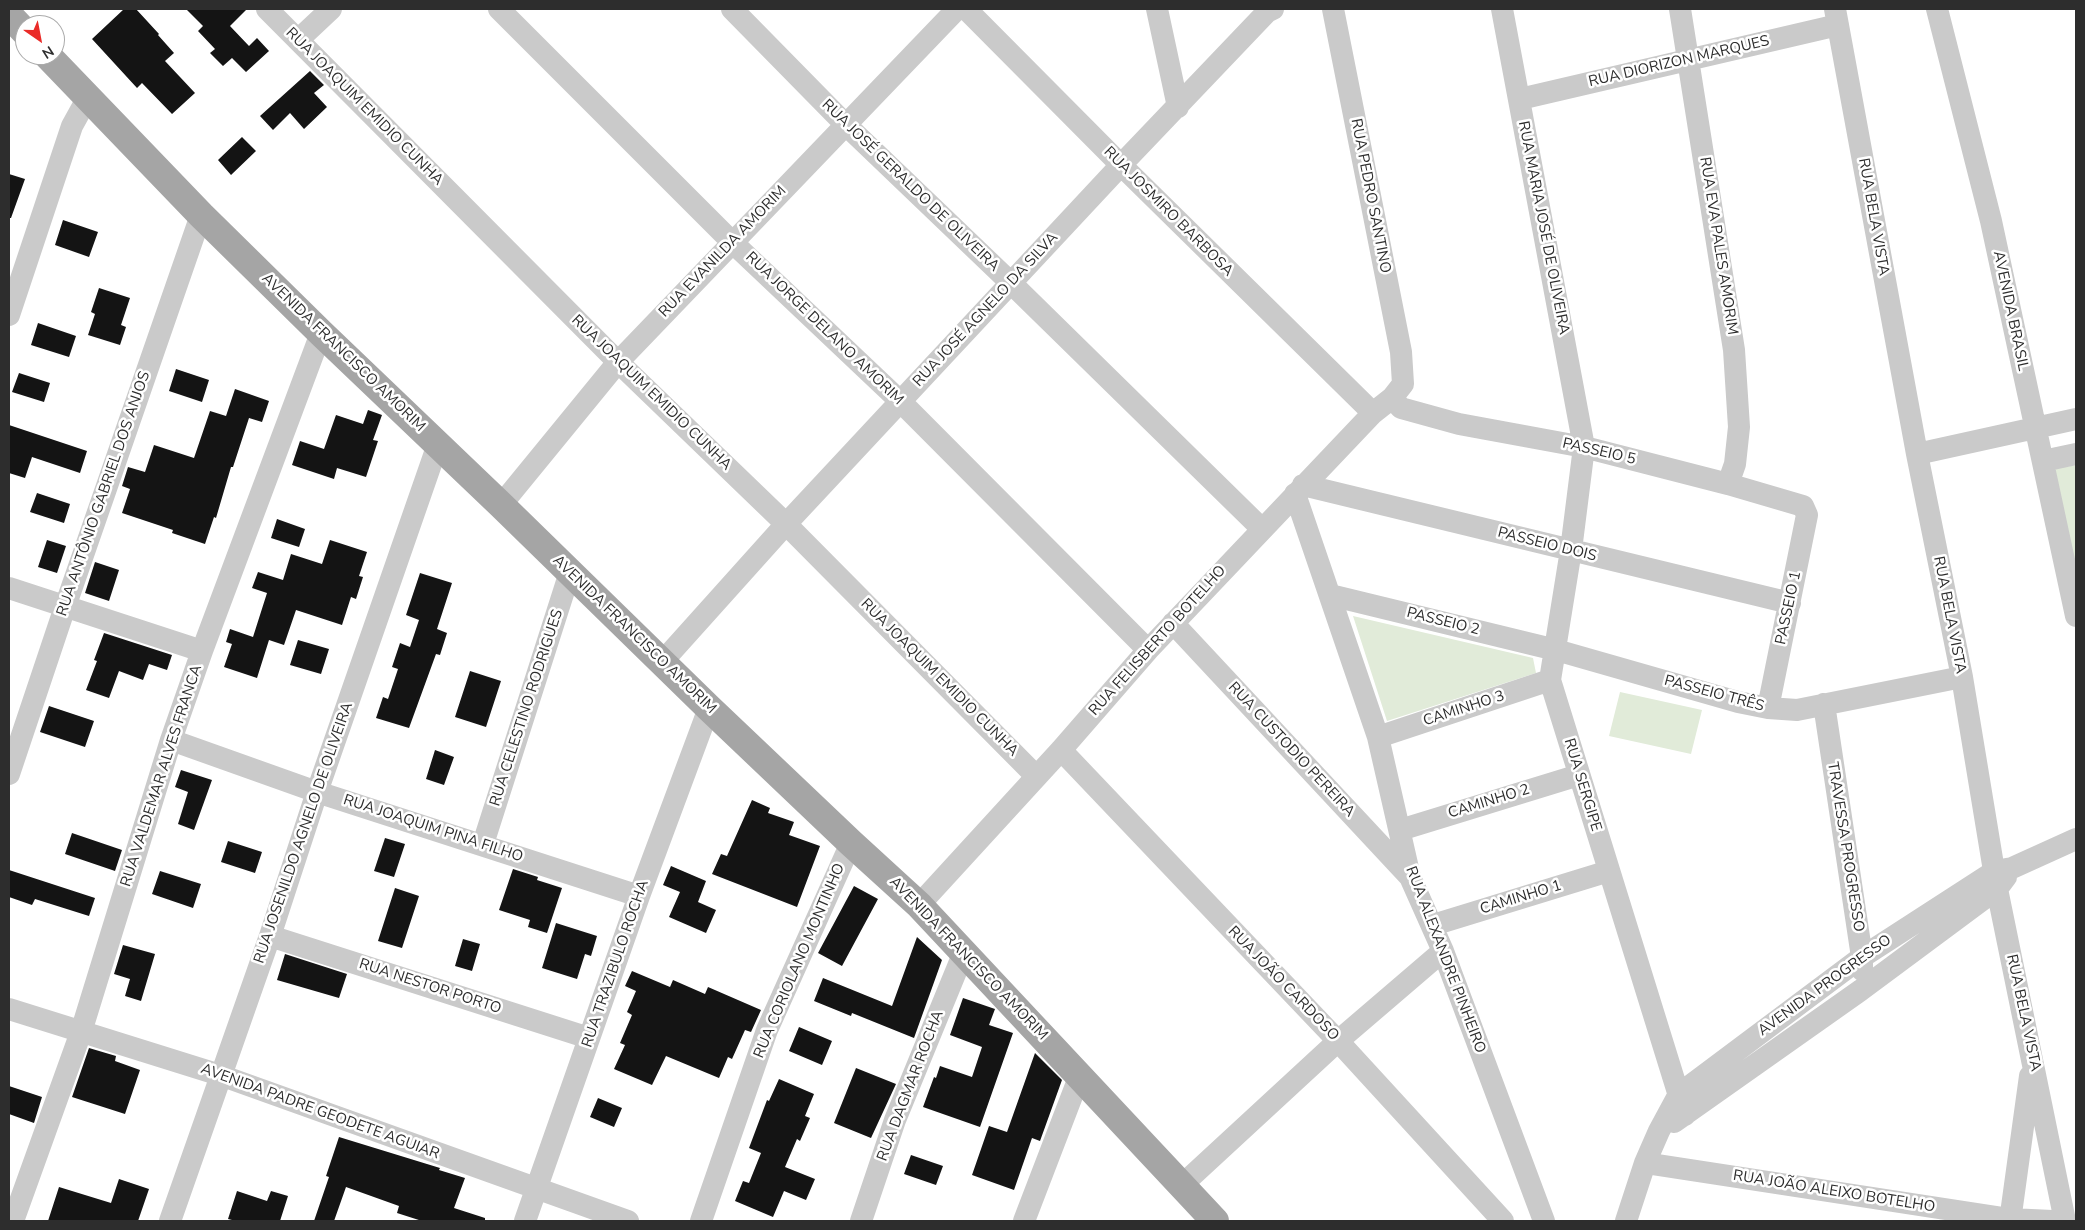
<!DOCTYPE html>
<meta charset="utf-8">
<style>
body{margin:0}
#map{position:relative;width:2085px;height:1230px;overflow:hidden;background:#fff;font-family:"Nunito Sans",sans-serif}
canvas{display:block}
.frame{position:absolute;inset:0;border:10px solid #2d2d2d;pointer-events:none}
.north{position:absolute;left:15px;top:15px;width:50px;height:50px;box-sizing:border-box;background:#fff;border:1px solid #ababab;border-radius:50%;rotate:147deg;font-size:14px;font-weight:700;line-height:20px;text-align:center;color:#2d2d2d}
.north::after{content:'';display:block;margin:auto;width:18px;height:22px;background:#ea2b28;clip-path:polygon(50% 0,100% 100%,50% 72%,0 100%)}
</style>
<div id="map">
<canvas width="2085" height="1230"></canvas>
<div class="frame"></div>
<div class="north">N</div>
</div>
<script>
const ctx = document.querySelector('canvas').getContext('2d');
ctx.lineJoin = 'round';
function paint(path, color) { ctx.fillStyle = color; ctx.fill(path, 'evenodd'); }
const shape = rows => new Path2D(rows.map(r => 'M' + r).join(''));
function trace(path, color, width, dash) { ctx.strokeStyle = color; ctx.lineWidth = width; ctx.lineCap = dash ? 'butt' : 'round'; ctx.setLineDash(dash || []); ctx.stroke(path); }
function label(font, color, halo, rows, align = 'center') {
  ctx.font = font + ' "Nunito Sans",sans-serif'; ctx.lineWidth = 5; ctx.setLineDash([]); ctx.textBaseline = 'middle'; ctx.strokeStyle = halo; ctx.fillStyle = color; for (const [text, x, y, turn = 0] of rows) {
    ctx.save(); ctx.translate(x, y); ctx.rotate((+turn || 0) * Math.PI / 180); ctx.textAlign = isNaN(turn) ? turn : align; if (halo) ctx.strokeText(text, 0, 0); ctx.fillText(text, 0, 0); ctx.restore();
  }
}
const green = shape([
 [2076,465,2076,567,2054,469],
 [1353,616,1533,658,1536,673,1387,721],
 [1620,692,1702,710,1691,754,1609,736]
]);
const building = shape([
 [124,9,136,9,159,34,158,35,174,53,165,61,195,93,172,114,142,83,137,88,92,39],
 [186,9,247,9,230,26,249,46,257,38,269,51,246,72,232,58,223,66,210,53,215,49,198,31,203,26],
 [310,71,324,85,314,93,327,107,304,129,290,113,273,130,260,116],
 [242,137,256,151,231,175,218,160],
 [9,174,25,179,11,218,9,218],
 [63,220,98,232,89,257,55,245],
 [99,288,130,298,121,325,126,327,120,345,88,335,95,314,91,312],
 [38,323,76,336,69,357,31,345],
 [176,369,209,380,202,402,169,391],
 [19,373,50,383,44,402,12,392],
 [235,389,269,401,262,422,249,418,233,467,231,467,216,518,214,517,205,544,172,533,173,530,122,513,130,489,122,486,128,467,145,472,154,445,194,458,210,411,226,416],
 [368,410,382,415,373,440,378,441,366,477,337,468,334,479,292,465,300,441,324,449,336,415,363,424],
 [9,425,87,451,80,473,32,457,25,478,9,473],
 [37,493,70,504,64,523,30,512],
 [277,519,305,529,299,547,271,538],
 [47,540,66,546,57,573,38,567],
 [330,540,367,552,359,576,363,577,356,599,351,597,342,625,296,610,284,645,269,640,257,678,224,667,232,644,226,642,230,629,253,637,267,593,252,588,258,572,283,580,291,554,322,564],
 [95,562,119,570,109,601,85,593],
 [420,573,452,583,437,629,447,633,440,655,436,654,409,728,376,718,383,697,388,699,398,669,392,667,400,643,410,647,419,620,406,615],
 [104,633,172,655,167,670,149,664,143,680,119,671,109,698,86,690,97,661,94,660],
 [298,640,329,649,321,674,290,665],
 [470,671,501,681,486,727,455,717],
 [49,706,94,721,85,747,40,732],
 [435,750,454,757,444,785,426,779],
 [181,770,212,780,194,830,178,824,188,792,175,787],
 [752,800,770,808,768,813,794,822,789,835,820,846,797,907,712,874,721,854,727,856],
 [72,833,122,850,115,871,65,854],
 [385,838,405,844,394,877,374,871],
 [228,841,262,852,255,873,221,862],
 [671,866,706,881,698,902,716,910,706,933,669,917,680,892,663,885],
 [513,869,538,877,537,880,562,888,547,933,528,927,530,920,499,910],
 [9,870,95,898,89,916,35,899,32,905,9,897],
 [160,871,201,884,193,908,152,894],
 [854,886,878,899,842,966,818,953],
 [395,888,419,896,402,948,378,941],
 [556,923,597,936,591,956,585,954,577,979,542,968],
 [917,937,942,960,914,1038,852,1013,851,1016,814,1001,823,978,892,1006],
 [463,939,480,944,472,971,455,966],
 [123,945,155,954,141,1001,125,996,130,979,114,974],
 [285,954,347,974,339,998,277,980],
 [632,971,670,987,673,980,705,994,708,987,761,1010,751,1032,745,1030,732,1059,728,1057,719,1078,666,1056,652,1085,614,1069,625,1045,620,1043,632,1015,627,1012,636,991,625,986],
 [963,998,995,1009,989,1025,1013,1033,980,1127,923,1107,934,1077,936,1078,940,1066,972,1077,982,1047,950,1035],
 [799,1027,832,1041,822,1065,789,1051],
 [89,1048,116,1056,115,1061,140,1070,125,1114,72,1097],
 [1035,1053,1062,1080,1040,1141,1032,1138,1014,1190,972,1175,989,1126,1007,1132],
 [856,1068,896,1084,871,1138,834,1123],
 [779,1079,814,1094,805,1116,810,1118,800,1141,797,1139,785,1167,815,1179,806,1200,784,1191,773,1217,735,1201,743,1181,749,1183,761,1153,749,1148,767,1100,769,1101],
 [9,1086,42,1097,34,1123,9,1114],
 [598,1098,622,1108,614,1127,590,1117],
 [339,1137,440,1168,439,1170,465,1178,454,1208,485,1218,485,1221,422,1221,397,1213,399,1206,346,1187,334,1221,314,1221,329,1177,326,1176],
 [911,1155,943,1166,936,1185,904,1174],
 [119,1179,149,1189,138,1221,48,1221,59,1187,111,1203],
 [237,1191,267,1201,271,1191,288,1196,280,1221,236,1221,228,1219]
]);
const minor = shape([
 [267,9,618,362,786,524,1036,776],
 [499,9,732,242,901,402,1148,650],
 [732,9,845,124,1011,283,1262,529],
 [966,9,1121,165,1373,413],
 [1157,9,1178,107],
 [1502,9,1584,447,1571,550,1550,680,1685,1115],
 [1680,9,1734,350,1739,427,1735,464,1728,484],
 [1835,9,1917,454,1962,677,1997,889,2065,1221],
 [1937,9,1991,221,2076,616],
 [298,40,331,9],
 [1520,99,1838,25],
 [9,315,72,126,88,97],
 [1392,398,1401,408,1459,424,1584,447,1728,484,1803,506,1807,515,1768,708],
 [1917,454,2076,419],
 [2043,461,2076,454],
 [1303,485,1790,603],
 [1295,494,1378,737,1410,877,1443,951,1544,1221],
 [501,505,618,362,957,9],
 [9,588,202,651],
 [1330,595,1556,650,1738,702,1768,708,1797,710,1962,677],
 [1173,623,1409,876],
 [663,661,786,524,1121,165,1267,12,1273,9],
 [1824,704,1862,957,1862,970],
 [1378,737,1550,680],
 [171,740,317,792,639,896],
 [1061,750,1338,1041,1503,1221],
 [9,774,65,607,201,215],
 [1400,830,1579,775],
 [483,844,570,572],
 [919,905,1061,750,1148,650,1373,413,1392,398,1403,384,1401,352,1333,9],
 [1433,925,1609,871],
 [270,936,589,1038],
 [9,1009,220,1075,628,1221],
 [1674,1122,1861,990,1997,889,2006,877],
 [1645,1163,2010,1219,2052,1221],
 [1182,1185,1338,1041,1443,951],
 [13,1221,81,1032,171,740,202,651,321,333],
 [170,1221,270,936,317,792,438,444],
 [525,1221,639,896,709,708],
 [701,1221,767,1030,851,843],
 [861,1221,895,1120,964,952],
 [1024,1221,1080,1075],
 [1626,1221,1645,1163,1659,1131,1679,1094,1862,957,1995,871,2012,868,2076,839],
 [2010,1221,2030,1076]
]);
const major = shape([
 [9,15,25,32],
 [47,55,201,215,321,333,501,505,709,708,851,843,919,905,1215,1221]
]);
const streetNames = [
 ["RUA DIORIZON MARQUES",1679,62,-13],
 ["RUA JOAQUIM EMIDIO CUNHA",364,107,45],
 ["RUA JOSÉ GERALDO DE OLIVEIRA",910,186,44],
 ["RUA PEDRO SANTINO",1370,196,79],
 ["RUA JOSMIRO BARBOSA",1168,212,45],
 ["RUA BELA VISTA",1873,217,80],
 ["RUA MARIA JOSÉ DE OLIVEIRA",1543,228,79],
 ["RUA EVA PALES AMORIM",1718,246,81],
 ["RUA EVANILDA AMORIM",723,252,-46],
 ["RUA JOSÉ AGNELO DA SILVA",986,310,-47],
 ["AVENIDA BRASIL",2010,311,78],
 ["RUA JORGE DELANO AMORIM",824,329,44],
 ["AVENIDA FRANCISCO AMORIM",343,353,44],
 ["RUA JOAQUIM EMIDIO CUNHA",651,393,44],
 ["PASSEIO 5",1599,452,13],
 ["RUA ANTÔNIO GABRIEL DOS ANJOS",104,494,-71],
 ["PASSEIO DOIS",1547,545,14],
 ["PASSEIO 1",1789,608,-78],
 ["RUA BELA VISTA",1949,615,79],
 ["PASSEIO 2",1443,622,14],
 ["AVENIDA FRANCISCO AMORIM",634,635,44],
 ["RUA FELISBERTO BOTELHO",1158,641,-48],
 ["RUA JOAQUIM EMIDIO CUNHA",939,678,45],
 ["PASSEIO TRÊS",1714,694,15],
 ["RUA CELESTINO RODRIGUES",527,708,-72],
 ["CAMINHO 3",1464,709,-18],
 ["RUA CUSTODIO PEREIRA",1291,750,47],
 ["RUA VALDEMAR ALVES FRANCA",162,776,-72],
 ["RUA SERGIPE",1582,785,73],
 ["CAMINHO 2",1489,802,-17],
 ["RUA JOAQUIM PINA FILHO",433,829,18],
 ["RUA JOSENILDO AGNELO DE OLIVEIRA",304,833,-71],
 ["TRAVESSA PROGRESSO",1845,847,81],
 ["CAMINHO 1",1521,898,-17],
 ["AVENIDA FRANCISCO AMORIM",968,959,46],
 ["RUA ALEXANDRE PINHEIRO",1445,960,69],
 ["RUA CORIOLANO MONTINHO",800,961,-67],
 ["RUA TRAZIBULO ROCHA",616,964,-71],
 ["RUA JOÃO CARDOSO",1283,984,46],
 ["AVENIDA PROGRESSO",1825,986,-36],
 ["RUA NESTOR PORTO",430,987,18],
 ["RUA BELA VISTA",2023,1013,78],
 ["RUA DAGMAR ROCHA",911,1086,-69],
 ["AVENIDA PADRE GEODETE AGUIAR",320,1112,20],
 ["RUA JOÃO ALEIXO BOTELHO",1834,1192,9]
];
paint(green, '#e1ebd9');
paint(building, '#141414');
trace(minor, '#cacaca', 22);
trace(major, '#a5a5a5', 28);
label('15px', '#2d2d2d', '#fff', streetNames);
</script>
